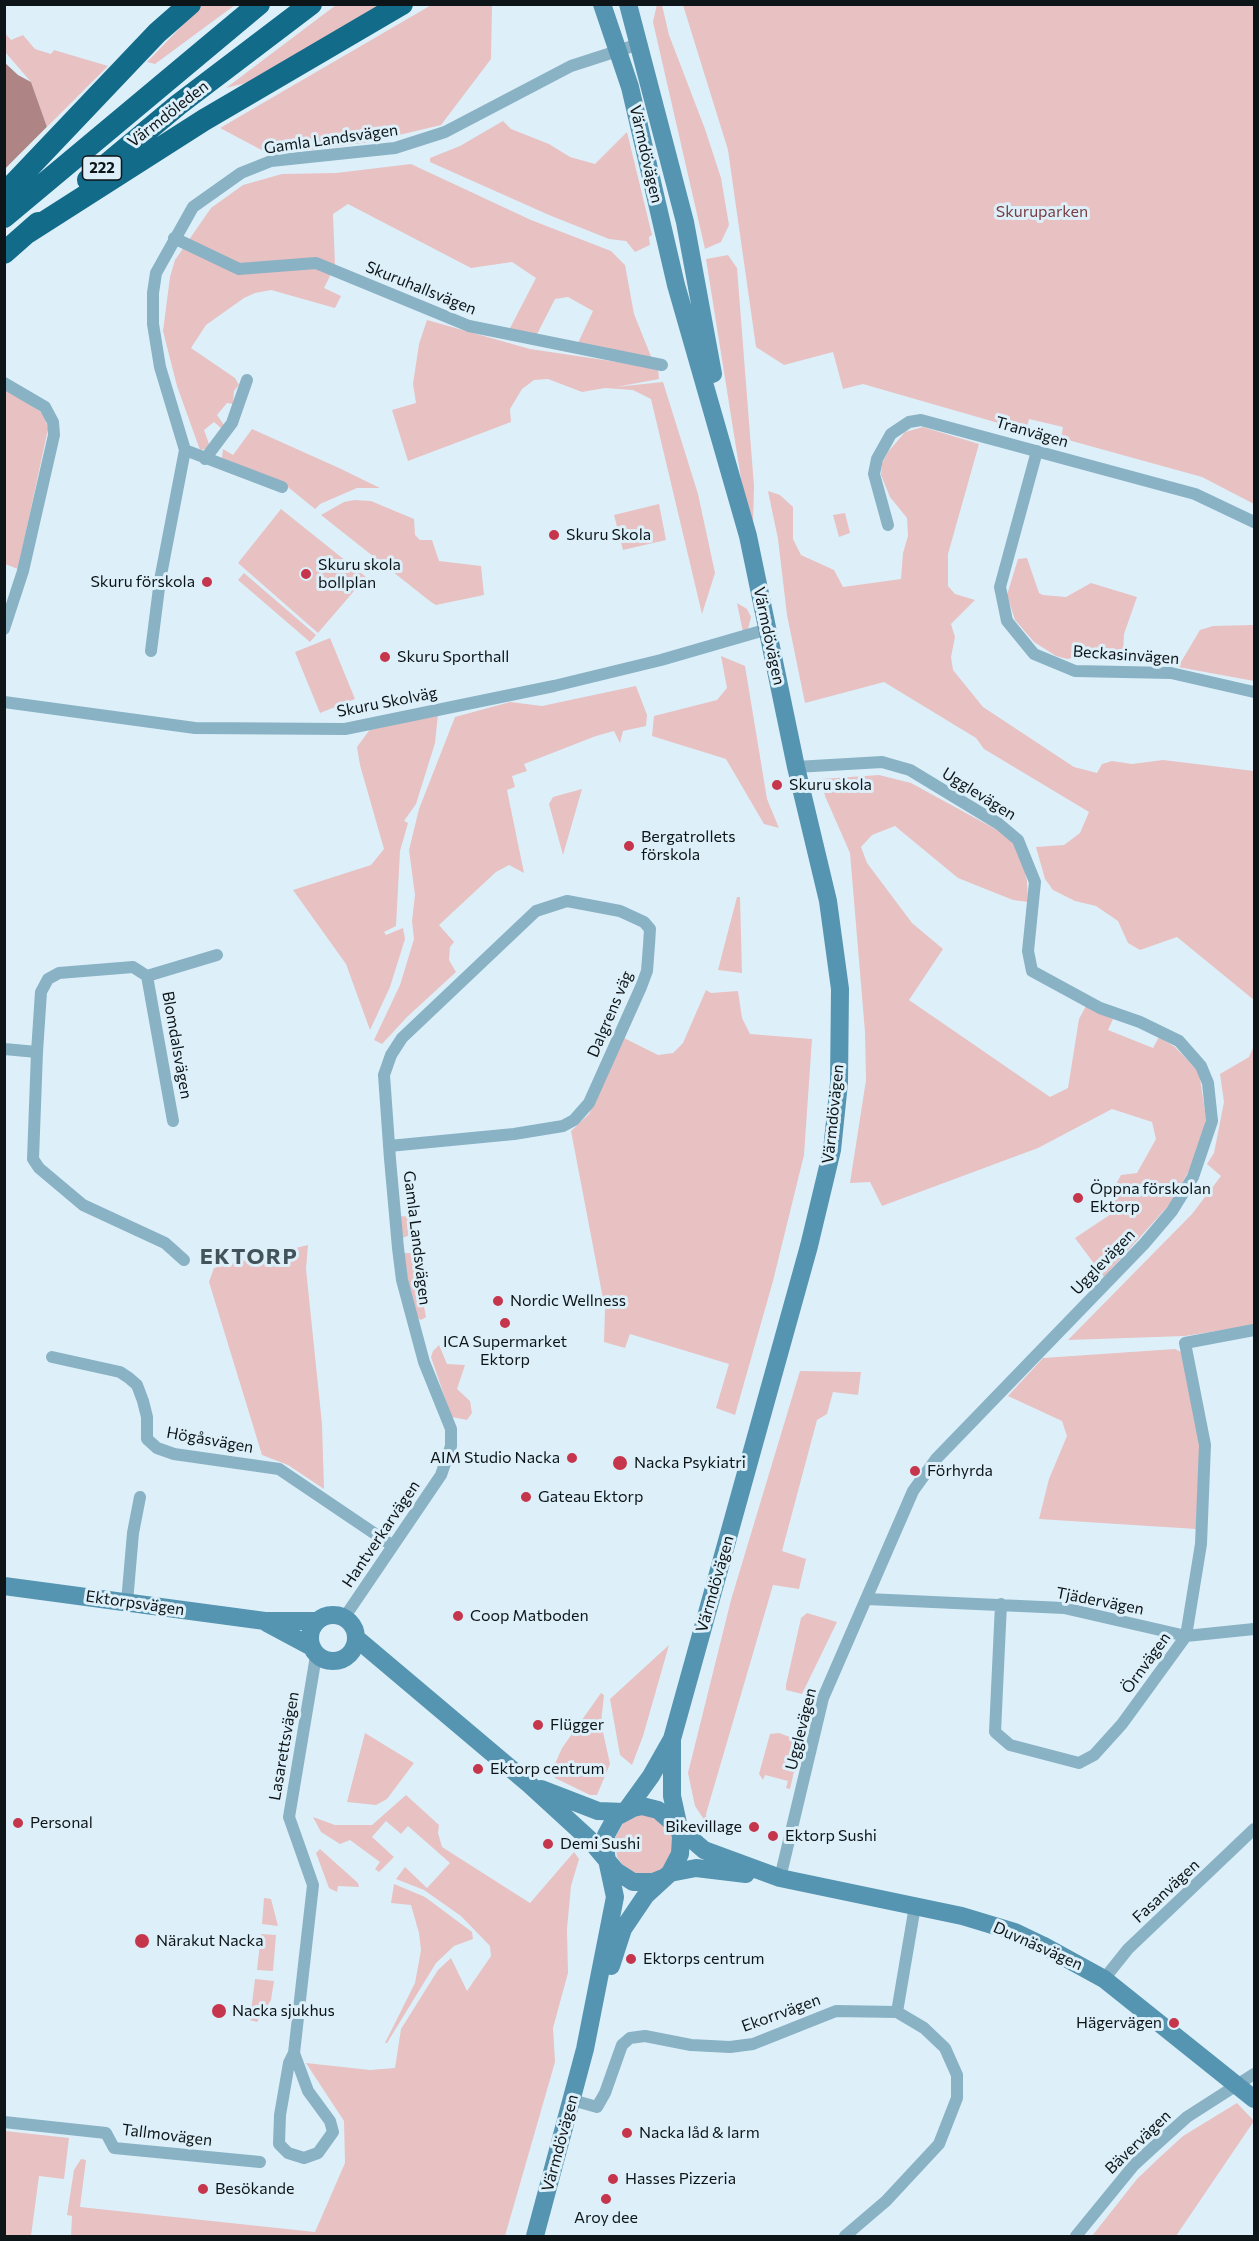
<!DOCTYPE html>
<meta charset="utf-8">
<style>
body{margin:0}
#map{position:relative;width:1259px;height:2241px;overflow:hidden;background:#ddf0fa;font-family:Commissioner,sans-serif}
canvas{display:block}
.frame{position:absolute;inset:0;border:6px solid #0e1518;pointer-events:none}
</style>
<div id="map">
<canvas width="1259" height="2241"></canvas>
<div class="frame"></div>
</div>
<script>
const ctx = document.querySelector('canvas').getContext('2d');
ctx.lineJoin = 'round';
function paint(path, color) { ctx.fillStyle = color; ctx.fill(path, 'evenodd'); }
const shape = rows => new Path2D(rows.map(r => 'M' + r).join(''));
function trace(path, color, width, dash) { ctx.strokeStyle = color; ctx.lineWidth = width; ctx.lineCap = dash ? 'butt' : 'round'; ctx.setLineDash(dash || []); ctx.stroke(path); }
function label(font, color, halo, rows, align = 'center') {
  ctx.font = font + ' Commissioner,sans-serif'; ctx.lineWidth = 6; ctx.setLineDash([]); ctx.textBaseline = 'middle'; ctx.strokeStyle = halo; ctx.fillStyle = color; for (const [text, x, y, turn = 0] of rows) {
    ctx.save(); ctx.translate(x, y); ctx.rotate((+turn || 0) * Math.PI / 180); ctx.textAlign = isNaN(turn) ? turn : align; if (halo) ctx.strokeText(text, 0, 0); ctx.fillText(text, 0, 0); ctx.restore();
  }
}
const green = shape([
 [433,4,492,5,491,59,441,125,370,142,271,155,220,128],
 [657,4,662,5,669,35,705,129,721,178,729,225,721,242,705,249,653,22],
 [202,5,235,5,155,64,147,62],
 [336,5,385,5,250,82,226,88],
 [683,5,1254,5,1254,504,1202,477,1061,438,1063,427,1029,419,1026,431,863,384,843,389,833,352,784,365,756,347,728,150],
 [4,32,11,40,23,35,35,49,51,54,54,50,108,66,47,127,31,82,5,52],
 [503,121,511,129,549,144,570,157,595,164,627,132,652,235,649,237,650,245,635,252,626,241,609,239,549,215,430,162,430,158,460,146],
 [411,164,531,220,611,251,625,265,634,314,652,359,577,345,593,311,568,297,555,299,534,340,508,332,536,278,512,262,471,268,348,204,333,214,335,266,324,288,341,296,335,308,271,290,255,293,244,298,206,325,191,348,235,378,239,385,234,391,233,404,227,403,217,415,224,425,222,429,214,422,204,430,209,444,206,449,200,450,177,386,163,331,170,277,175,260,211,208,243,185,282,174,336,173],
 [728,255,737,268,754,486,753,524,742,485,706,259],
 [427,320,530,349,658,368,659,379,616,387,663,382,698,494,715,573,702,614,651,399,633,390,605,388,582,392,548,379,534,380,522,389,510,409,511,422,408,461,392,410,416,403,413,384,419,344],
 [5,388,44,414,48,429,18,569,5,564],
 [923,427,979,444,948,554,948,586,955,594,975,600,951,624,955,637,951,657,953,670,983,707,1074,767,1097,773,1102,764,1112,761,1132,764,1163,760,1254,771,1254,1000,1177,937,1140,950,1128,943,1118,921,1096,906,1075,901,1053,890,1045,879,1036,847,1064,845,1080,833,1089,812,984,749,976,738,884,682,805,703,787,615,778,539,768,491,780,495,793,507,793,539,801,555,834,570,843,587,901,579,903,553,908,536,907,518,890,497,881,475,882,463,888,452,905,432],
 [252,429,339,468,380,488,357,488,320,504,315,509,283,483,222,458,223,449,233,455],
 [354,500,371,501,414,519,415,535,420,540,432,540,439,561,481,566,484,595,436,605,431,602,321,515,344,502],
 [659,504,666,540,623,550,614,515],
 [281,509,366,577,318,633,238,563],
 [845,513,850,533,839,537,833,515],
 [1027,558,1039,593,1043,595,1066,597,1091,583,1137,597,1124,634,1123,654,1127,660,1077,657,1067,659,1056,656,1034,642,1015,620,1007,595,1018,559],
 [244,573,316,635,310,642,238,580],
 [737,603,747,609,751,617,748,629,743,632],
 [1254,625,1254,681,1178,667,1200,630,1213,626],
 [330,638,355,699,320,713,295,652],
 [721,656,745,666,767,799,779,828,764,824,726,759,652,736,654,716,717,700,727,688],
 [636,686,647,715,646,726,623,731,620,743,614,731,596,736,524,764,527,771,512,776,515,787,507,790,524,873,509,865,496,872,439,925,454,942,450,947,449,960,456,972,407,1017,382,1044,374,1040,400,985,414,939,412,921,415,895,409,850,419,809,455,717,510,702,542,706],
 [438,714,435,743,416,804,404,821,408,823,400,851,396,926,384,932,386,935,403,928,405,939,390,987,370,1030,346,964,293,890,371,865,384,849,360,765,357,747,371,728],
 [879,775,911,783,1008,836,1020,852,1027,881,1028,902,1013,900,958,878,895,826,872,835,861,847,867,863,912,923,943,949,909,1000,1050,1097,1068,1088,1079,1019,1086,1006,1114,1017,1108,1030,1153,1048,1159,1037,1175,1047,1199,1072,1206,1118,1203,1140,1189,1171,1169,1205,1104,1277,1075,1238,1111,1214,1116,1207,1113,1190,1121,1175,1137,1173,1156,1139,1152,1122,1112,1109,1038,1148,882,1206,870,1182,850,1183,866,1080,865,1032,850,853,825,796,821,779],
 [582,789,563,855,549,804,553,797],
 [737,897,740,897,742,973,718,970],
 [706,990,711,993,738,991,742,1018,750,1034,812,1039,804,1155,773,1281,735,1415,716,1408,729,1364,630,1334,625,1348,604,1342,605,1309,571,1131,589,1114,624,1038,658,1055,673,1053,683,1043],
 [1254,1046,1254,1325,1185,1336,1068,1340,1192,1214,1221,1176,1207,1164,1214,1153,1224,1102,1220,1074,1249,1057],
 [400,1216,412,1217,413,1234,402,1238],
 [308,1245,306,1269,322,1424,324,1489,288,1465,262,1455,209,1282,214,1268],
 [404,1253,414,1253,426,1317,421,1320,418,1318,410,1297],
 [439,1345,447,1364,465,1365,457,1389,470,1401,472,1413,467,1420,452,1417,447,1404,431,1357,433,1351],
 [1175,1349,1181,1352,1200,1445,1196,1529,1039,1519,1049,1479,1067,1436,1062,1421,1008,1396,1043,1358],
 [800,1371,861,1372,858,1395,833,1392,827,1414,817,1420,782,1551,806,1559,799,1589,773,1585,706,1814,707,1824,695,1806,688,1773,731,1600],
 [807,1613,837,1622,802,1694,786,1690,786,1685,801,1618],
 [669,1645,643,1736,632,1765,620,1755,610,1699],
 [601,1693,604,1695,601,1723,610,1764,597,1795,590,1795,555,1778,552,1771,562,1748],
 [365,1733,414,1763,387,1799,376,1805,347,1802],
 [779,1733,801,1741,790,1789,786,1788,788,1781,765,1775,763,1780,759,1774,770,1734],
 [406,1795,439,1825,438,1833,442,1847,530,1903,574,1852,579,1859,571,1886,567,1929,568,1973,553,2028,555,2062,505,2236,71,2236,72,2216,67,2215,74,2170,81,2159,86,2160,80,2207,315,2232,345,2163,344,2121,306,2063,370,2070,395,2068,401,2029,438,1970,451,1958,467,1991,491,1956,490,1946,461,1916,424,1890,396,1879,405,1867,427,1888,450,1863,408,1826,401,1834,386,1821,372,1837,394,1857,379,1872,375,1869,380,1862,350,1840,340,1844,321,1832,313,1817,335,1825,372,1825],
 [645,1813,672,1828,675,1849,661,1870,653,1874,636,1874,622,1864,617,1857,615,1838,625,1820],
 [320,1849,358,1883,359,1887,338,1886,337,1892,329,1888,316,1853],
 [394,1884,425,1897,472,1932,473,1939,454,1946,436,1963,387,2043,385,2043,415,1983,421,1950,419,1933,411,1905,391,1903],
 [264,1898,271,1899,278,1926,262,1924],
 [261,1934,276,1935,273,1971,257,1970],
 [255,1979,274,1981,271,2000,257,2022,250,2020],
 [1237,2103,1254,2121,1176,2236,1092,2236,1137,2179,1159,2158,1183,2136],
 [5,2131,69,2138,64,2179,39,2176,31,2236,5,2236]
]);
const water = shape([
 [4,62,18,75,31,82,47,127,6,168]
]);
const pier = shape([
 [49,125,49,129,4,170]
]);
const street = shape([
 [174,238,239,269,316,263,469,326,662,365],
 [4,383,45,407,53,422,54,435,23,571,4,629],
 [185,450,282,487],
 [1037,451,1000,587,1007,621,1034,654,1075,671,1171,673,1254,692],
 [205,459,232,423,247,380],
 [888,525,874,474,877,459,891,434,909,422,921,420,1195,494,1254,522],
 [151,651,160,580,185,450,160,367,153,324,153,293,156,273,193,207,241,173,271,161,395,148,445,132,571,66,639,44],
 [4,702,195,728,345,729,554,686,661,660,768,629],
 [147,976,217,955],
 [4,1049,37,1052,33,1159,39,1168,83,1205,165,1243,184,1260],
 [37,1052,41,992,48,979,59,973,133,967,147,976,173,1121],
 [52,1357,120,1372,129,1378,137,1385,143,1401,147,1417,147,1439,157,1448,174,1454,279,1469,393,1546],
 [867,1599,1064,1608,1186,1636,1254,1629],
 [127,1602,133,1533,140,1497],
 [1001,1604,995,1732,1010,1745,1079,1763,1094,1755,1122,1724,1186,1636,1201,1544,1205,1445,1185,1343,1254,1330],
 [344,1618,441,1475,451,1446,451,1429,424,1362,402,1280,398,1248,390,1159,384,1075,391,1055,402,1038,536,911,567,901,620,911,644,922,650,929,649,945,647,971,641,987,589,1103,574,1120,563,1126,514,1134,389,1146],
 [780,1878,823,1698,913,1491,936,1459,1144,1244,1172,1211,1193,1177,1212,1121,1208,1083,1201,1066,1179,1041,1140,1022,1100,1008,1032,971,1028,951,1035,882,1018,840,999,824,910,770,882,762,796,767],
 [1104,1979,1128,1949,1254,1829],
 [897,2012,915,1906],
 [294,2053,289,2063,280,2115,279,2144,288,2153,304,2158,318,2153,333,2132,330,2121,308,2091,294,2053,313,1885,289,1817,316,1656],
 [572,2100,597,2107,605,2093,622,2045,630,2038,645,2036,691,2045,730,2047,753,2044,836,2011,897,2012,924,2028,945,2048,957,2075,957,2098,939,2144,886,2201,845,2236],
 [4,2122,106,2133,114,2148,260,2162],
 [1076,2236,1134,2165,1158,2143,1187,2117,1254,2074]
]);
const secondary = shape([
 [602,4,630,87,676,285,748,536,796,767,828,901,840,989,839,1083,832,1150,809,1246,672,1739,651,1776,625,1812],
 [628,4,685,222,713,374],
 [4,1586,265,1621,317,1621],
 '310 1638a23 23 0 1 1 46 0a23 23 0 1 1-46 0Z',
 [267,1623,310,1646],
 [356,1638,529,1784,589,1839,616,1871,633,1882,653,1882,663,1878],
 [541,1789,598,1811,625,1812],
 [670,1873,696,1868,746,1874],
 [611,1966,623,1929,646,1895,670,1873,680,1854,681,1837,672,1796,672,1741],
 [535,2236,585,2049,615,1897,606,1855,606,1835,616,1817,633,1808,642,1806,658,1810,704,1850,780,1878,962,1916,1015,1932,1042,1945,1104,1979,1254,2099]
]);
const highway = shape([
 [88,180,178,105,311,4],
 [4,194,157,33,190,4],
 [4,217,259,4],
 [27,233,204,120,402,4],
 [4,253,38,223]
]);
const markers = [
 [554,535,6,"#c5354b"],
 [306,574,6,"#c5354b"],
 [207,582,6,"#c5354b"],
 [385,657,6,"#c5354b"],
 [777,785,6,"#c5354b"],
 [629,846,6,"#c5354b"],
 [1078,1198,6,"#c5354b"],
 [498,1301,6,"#c5354b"],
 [505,1323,6,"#c5354b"],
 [572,1458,6,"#c5354b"],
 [620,1463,8,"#c5354b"],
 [915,1471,6,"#c5354b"],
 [526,1497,6,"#c5354b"],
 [458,1616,6,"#c5354b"],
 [538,1725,6,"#c5354b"],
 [478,1769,6,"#c5354b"],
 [18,1823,6,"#c5354b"],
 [754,1827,6,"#c5354b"],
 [773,1836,6,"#c5354b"],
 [548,1844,6,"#c5354b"],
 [142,1941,8,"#c5354b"],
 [631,1959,6,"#c5354b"],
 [219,2011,8,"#c5354b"],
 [1174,2023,6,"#c5354b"],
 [627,2133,6,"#c5354b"],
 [613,2179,6,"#c5354b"],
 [203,2189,6,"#c5354b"],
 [606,2199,6,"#c5354b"]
];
const shields = [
 [102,168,39]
];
const shieldNames = [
 ["222",102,168]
];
const streetNames = [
 ["Värmdöleden",168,114,-38],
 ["Gamla Landsvägen",331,139,-8],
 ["Värmdövägen",646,154,77],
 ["Skuruhallsvägen",421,288,22],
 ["Tranvägen",1032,432,16],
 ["Värmdövägen",769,636,78],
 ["Beckasinvägen",1126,655,4],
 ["Skuru Skolväg",387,702,-11],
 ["Ugglevägen",979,794,32],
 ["Dalgrens väg",610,1014,-67],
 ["Blomdalsvägen",177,1045,80],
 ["Värmdövägen",833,1114,-84],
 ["Gamla Landsvägen",417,1238,83],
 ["Ugglevägen",1103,1262,-46],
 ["Högåsvägen",210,1440,10],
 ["Hantverkarvägen",381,1534,-56],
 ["Värmdövägen",715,1584,-74],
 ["Tjädervägen",1100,1601,11],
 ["Ektorpsvägen",135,1603,8],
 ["Örnvägen",1146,1663,-54],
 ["Ugglevägen",801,1729,-76],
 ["Lasarettsvägen",284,1746,-80],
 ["Fasanvägen",1166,1891,-43],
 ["Duvnäsvägen",1038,1946,24],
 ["Ekorrvägen",781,2013,-20],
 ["Tallmovägen",167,2135,7],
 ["Bävervägen",1138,2142,-44],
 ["Värmdövägen",560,2143,-75]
];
const parkNames = [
 ["Skuruparken",1042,212]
];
const poiNames = [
 ["Skuru Skola",566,535],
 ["Skuru skola",318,565],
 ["bollplan",318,583],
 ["Skuru förskola",195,582,"right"],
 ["Skuru Sporthall",397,657],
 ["Skuru skola",789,785],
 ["Bergatrollets",641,837],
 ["förskola",641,855],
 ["Öppna förskolan",1090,1189],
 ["Ektorp",1090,1207],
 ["Nordic Wellness",510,1301],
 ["ICA Supermarket",505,1342,"center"],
 ["Ektorp",505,1360,"center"],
 ["AIM Studio Nacka",560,1458,"right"],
 ["Nacka Psykiatri",634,1463],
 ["Förhyrda",927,1471],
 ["Gateau Ektorp",538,1497],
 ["Coop Matboden",470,1616],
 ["Flügger",550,1725],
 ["Ektorp centrum",490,1769],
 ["Personal",30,1823],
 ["Bikevillage",742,1827,"right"],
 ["Ektorp Sushi",785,1836],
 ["Demi Sushi",560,1844],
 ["Närakut Nacka",156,1941],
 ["Ektorps centrum",643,1959],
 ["Nacka sjukhus",232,2011],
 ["Hägervägen",1162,2023,"right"],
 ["Nacka låd & larm",639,2133],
 ["Hasses Pizzeria",625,2179],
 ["Besökande",215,2189],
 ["Aroy dee",606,2218,"center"]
];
const districtNames = [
 ["EKTORP",249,1257]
];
paint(green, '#e8c1c2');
paint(water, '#af8485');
paint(pier, '#ddf0fa');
trace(street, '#8ab2c5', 12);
trace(secondary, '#5695b1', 18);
trace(highway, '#136b8a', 22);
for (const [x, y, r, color] of markers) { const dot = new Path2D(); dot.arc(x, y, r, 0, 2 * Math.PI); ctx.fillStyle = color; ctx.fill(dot); trace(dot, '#ddf0fa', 2); }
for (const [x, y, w] of shields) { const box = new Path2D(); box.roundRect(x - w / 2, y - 12, w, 24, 4.5); ctx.fillStyle = '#ddf0fa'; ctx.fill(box); trace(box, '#0e1518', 1.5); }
label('bold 15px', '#0e1518', null, shieldNames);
label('16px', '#0e1518', '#ddf0fa', streetNames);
label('16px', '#783d41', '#ddf0fa', parkNames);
label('16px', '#0e1518', '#ddf0fa', poiNames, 'left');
ctx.letterSpacing = '1.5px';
label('bold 22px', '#42535a', '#ddf0fa', districtNames);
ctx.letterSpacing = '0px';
</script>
